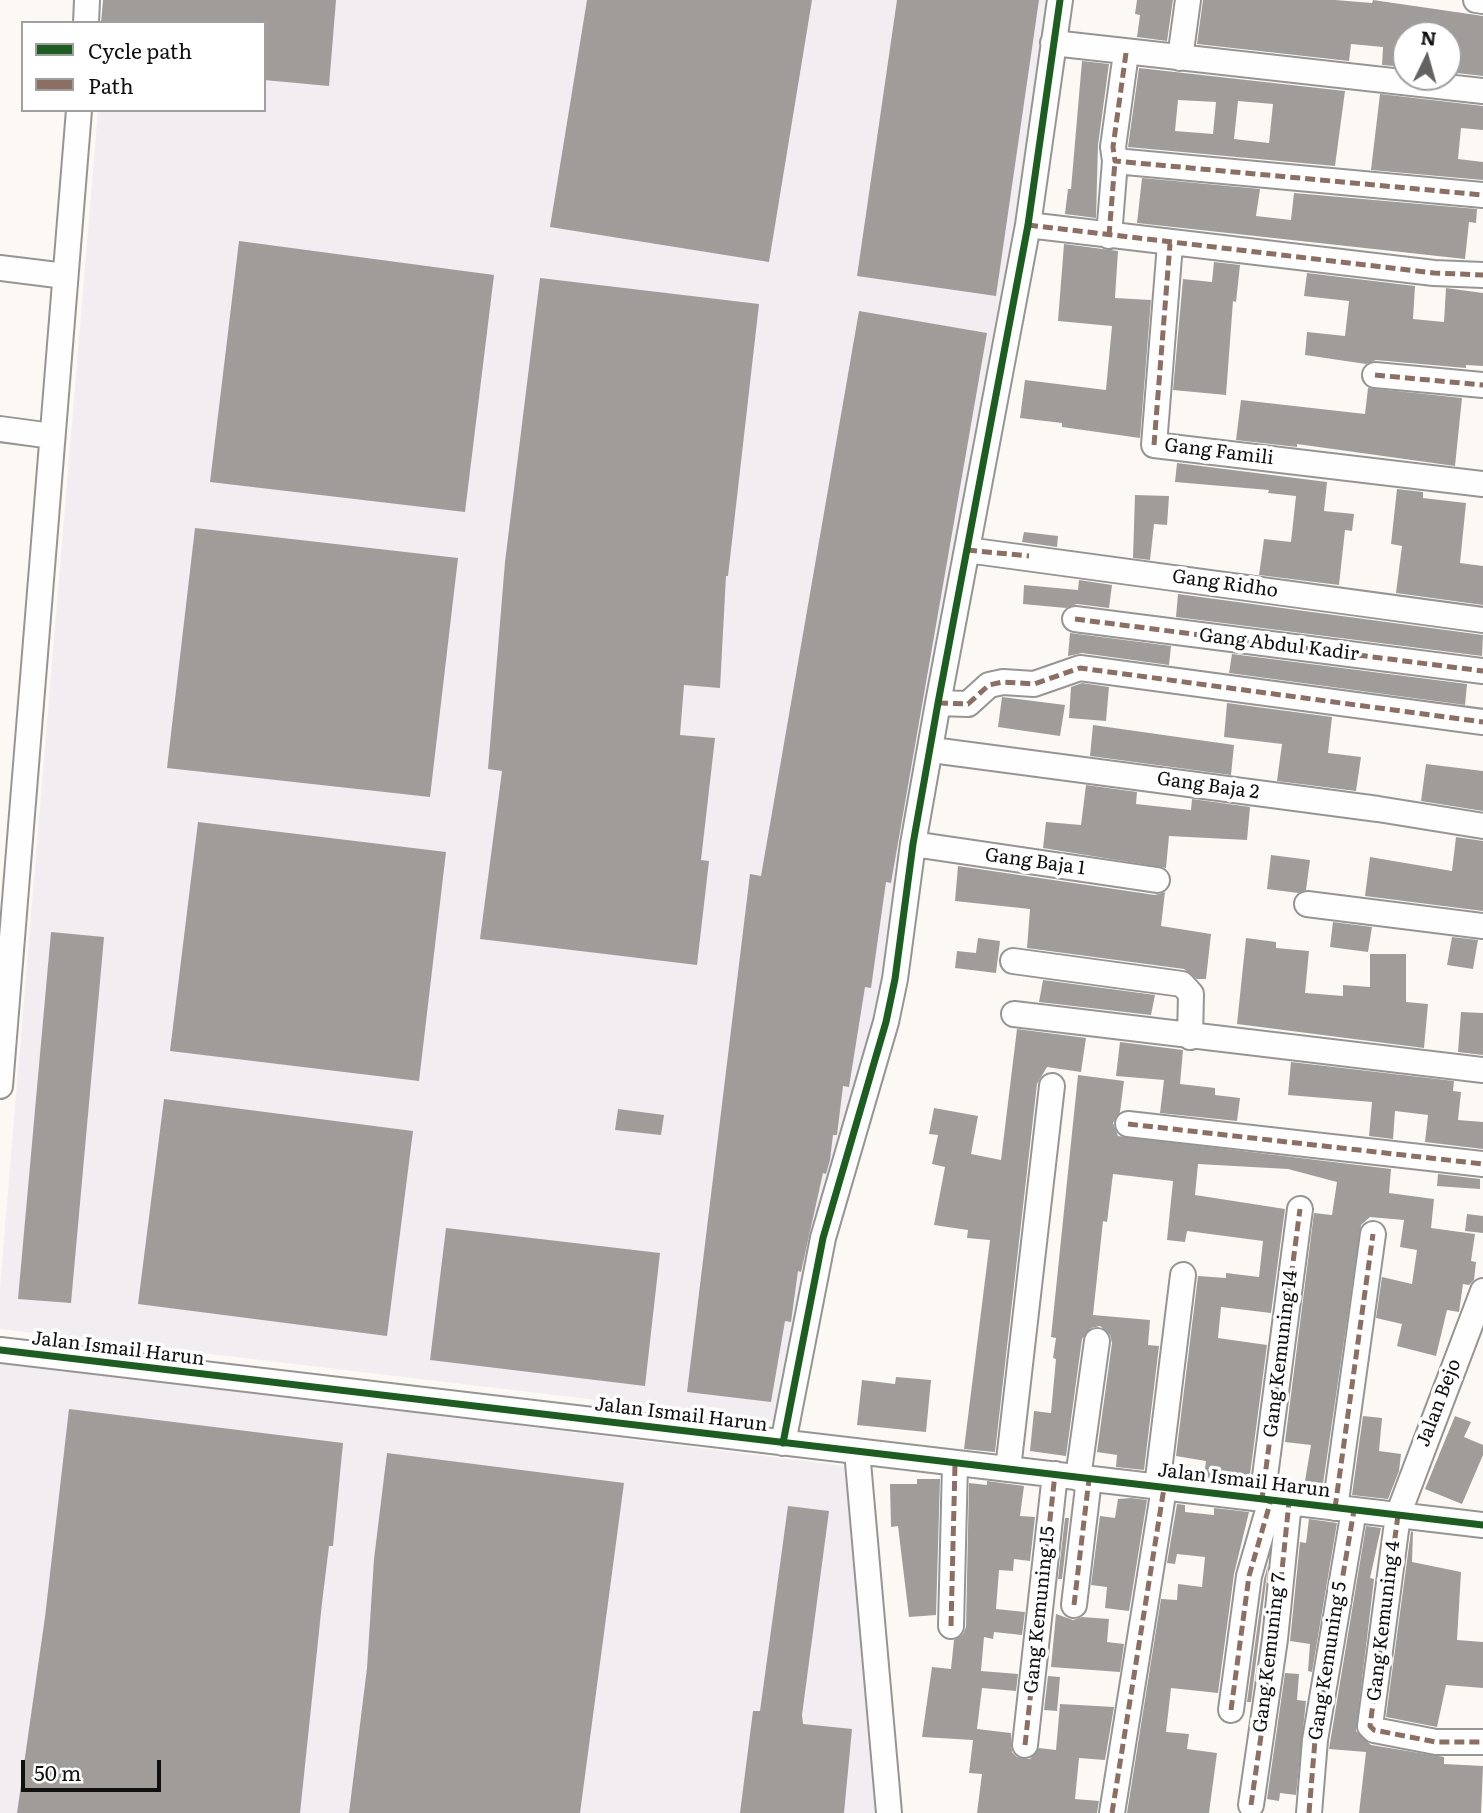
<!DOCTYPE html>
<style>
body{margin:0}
#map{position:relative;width:1483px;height:1813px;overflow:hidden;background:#fcf9f5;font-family:Literata,serif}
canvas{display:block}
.legend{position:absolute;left:21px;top:21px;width:245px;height:91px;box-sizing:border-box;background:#fff;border:2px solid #9f9f9f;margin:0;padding:9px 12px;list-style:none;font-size:21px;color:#101010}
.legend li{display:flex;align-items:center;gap:14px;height:35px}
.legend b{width:35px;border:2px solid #9f9f9f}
.north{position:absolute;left:1392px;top:21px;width:70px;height:70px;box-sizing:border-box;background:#fff;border:2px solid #9f9f9f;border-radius:50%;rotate:5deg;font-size:19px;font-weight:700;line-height:28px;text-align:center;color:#101010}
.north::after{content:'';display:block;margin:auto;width:24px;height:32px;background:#636260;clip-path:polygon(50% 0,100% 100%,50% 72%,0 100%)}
.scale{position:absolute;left:21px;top:1760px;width:140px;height:32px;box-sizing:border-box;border:4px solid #101010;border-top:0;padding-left:9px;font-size:21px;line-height:24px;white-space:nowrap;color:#101010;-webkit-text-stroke:5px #fff;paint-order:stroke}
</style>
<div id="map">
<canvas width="1483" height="1813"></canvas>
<ul class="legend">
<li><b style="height:9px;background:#1b5e20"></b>Cycle path</li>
<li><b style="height:9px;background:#8d6e63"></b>Path</li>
</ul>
<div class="north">N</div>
<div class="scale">50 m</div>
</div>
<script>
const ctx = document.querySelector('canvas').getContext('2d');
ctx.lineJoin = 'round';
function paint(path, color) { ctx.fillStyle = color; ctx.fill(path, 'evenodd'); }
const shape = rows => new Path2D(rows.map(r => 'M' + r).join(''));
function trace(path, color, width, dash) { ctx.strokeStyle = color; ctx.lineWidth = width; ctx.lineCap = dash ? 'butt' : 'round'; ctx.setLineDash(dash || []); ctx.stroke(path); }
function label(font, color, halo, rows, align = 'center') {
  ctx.font = font + ' Literata,serif'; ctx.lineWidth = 7; ctx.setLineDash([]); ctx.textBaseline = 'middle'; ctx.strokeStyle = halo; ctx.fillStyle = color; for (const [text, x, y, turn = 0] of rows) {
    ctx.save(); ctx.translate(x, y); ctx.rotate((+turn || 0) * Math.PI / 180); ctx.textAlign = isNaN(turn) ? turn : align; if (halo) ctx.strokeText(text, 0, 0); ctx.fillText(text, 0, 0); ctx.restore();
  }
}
const industrial = shape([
 [107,0,1053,0,883,1019,825,1183,782,1422,0,1329,0,1287,98,110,264,110,264,23],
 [0,1361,852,1467,887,1813,0,1813]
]);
const building = shape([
 [103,0,336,0,329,86,264,80,264,23,101,23],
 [587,0,812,0,769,262,550,227],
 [897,0,1039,0,996,296,857,276],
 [1137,0,1173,0,1167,41,1137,37,1140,15,1135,14],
 [1203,0,1335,0,1372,3,1373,0,1483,16,1483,76,1448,72,1448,35,1406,35,1406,67,1382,65,1383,47,1351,44,1349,61,1197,44],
 [1082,61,1109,64,1098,145,1096,218,1065,214,1068,189,1071,189],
 [1139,68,1345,91,1335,166,1128,147],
 [1178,100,1216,102,1213,134,1175,131],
 [1238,101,1273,104,1269,143,1234,139],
 [1380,94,1483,106,1483,130,1461,128,1458,159,1483,162,1483,180,1371,170],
 [1142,178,1260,189,1256,216,1291,220,1294,193,1477,209,1476,223,1469,222,1465,259,1137,223],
 [239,241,494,275,465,512,210,482],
 [1064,244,1118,251,1115,298,1151,300,1140,438,1062,427,1062,423,1020,418,1025,380,1106,390,1112,326,1058,321],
 [1214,262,1240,265,1236,302,1233,301,1226,395,1173,390,1183,279,1212,282],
 [1307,273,1415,286,1413,319,1444,322,1446,288,1483,293,1483,366,1466,365,1466,368,1376,360,1366,364,1305,355,1307,332,1345,336,1349,301,1304,296],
 [540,278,759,304,728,576,726,576,720,688,684,685,680,735,715,738,701,860,709,861,697,965,480,939,502,771,488,769,505,562],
 [859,311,987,333,891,883,886,882,871,988,865,987,849,1087,843,1086,837,1135,833,1135,830,1160,826,1174,823,1173,801,1272,798,1271,791,1322,785,1321,771,1402,687,1392,750,874,761,876],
 [1368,388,1462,398,1455,466,1297,444,1297,447,1236,440,1241,400,1365,414],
 [1177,463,1327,482,1324,511,1354,514,1352,531,1345,530,1339,585,1259,575,1264,539,1291,542,1296,496,1268,493,1269,490,1175,482],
 [1397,489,1423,492,1423,498,1466,503,1460,563,1483,566,1483,605,1396,593,1402,546,1391,544],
 [1135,495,1169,496,1167,525,1154,524,1150,560,1133,558],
 [195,528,458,558,430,797,167,768],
 [1024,532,1058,536,1057,547,1022,542],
 [1079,580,1112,585,1109,608,1077,604,1066,608,1023,604,1024,585,1078,590],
 [1178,594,1483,635,1482,656,1176,617],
 [1070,633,1171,646,1169,665,1082,653,1068,656],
 [1232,654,1467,684,1465,705,1229,673],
 [1082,683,1109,687,1106,721,1069,718,1071,687],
 [1002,697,1065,705,1060,736,998,727],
 [1227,703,1332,717,1328,753,1361,757,1356,791,1277,781,1282,744,1224,737],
 [1093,725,1234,745,1231,775,1090,756],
 [1426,764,1483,771,1483,811,1421,801],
 [1086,785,1137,792,1136,804,1191,810,1192,799,1250,807,1247,840,1169,836,1166,868,1043,848,1046,822,1081,825],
 [198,822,446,852,419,1081,170,1051],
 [1456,837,1483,841,1483,911,1365,896,1370,857,1452,871],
 [1271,855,1310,860,1306,890,1298,893,1267,889],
 [958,866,1155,895,1165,892,1161,926,1211,934,1206,979,1197,979,1184,969,1027,948,1030,909,955,901],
 [1333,922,1372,927,1368,952,1330,947],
 [51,932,104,937,71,1303,18,1299],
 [1452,937,1478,940,1473,969,1447,965],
 [978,938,1000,941,996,973,955,968,957,951,976,953],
 [1246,938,1276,942,1276,948,1309,951,1305,993,1343,996,1343,985,1370,987,1370,954,1406,954,1406,1002,1428,1004,1424,1048,1237,1024],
 [1043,980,1155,995,1151,1015,1039,1002],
 [1461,1012,1483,1013,1483,1055,1458,1052],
 [1017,1029,1086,1038,1081,1072,1047,1067,1037,1084,995,1452,964,1449,990,1240,967,1238,968,1230,934,1225,945,1167,932,1164,938,1135,929,1134,934,1108,978,1116,971,1154,1001,1160],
 [1120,1042,1183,1050,1180,1084,1215,1088,1215,1095,1240,1098,1237,1121,1160,1113,1164,1080,1116,1076],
 [1291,1062,1454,1081,1453,1091,1461,1092,1458,1120,1483,1122,1483,1149,1425,1142,1428,1115,1395,1111,1393,1139,1369,1136,1372,1102,1288,1095],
 [1078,1075,1124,1081,1120,1112,1113,1123,1118,1136,1391,1169,1389,1193,1434,1199,1431,1228,1475,1234,1471,1261,1476,1262,1474,1280,1469,1285,1463,1284,1459,1312,1447,1310,1436,1356,1397,1346,1402,1324,1376,1318,1382,1277,1412,1284,1417,1250,1400,1247,1404,1220,1370,1217,1361,1225,1323,1484,1305,1481,1311,1445,1285,1442,1314,1213,1332,1215,1337,1182,1288,1169,1198,1164,1195,1195,1285,1209,1271,1313,1221,1307,1218,1338,1267,1345,1249,1482,1204,1477,1206,1461,1176,1456,1198,1276,1226,1278,1226,1273,1259,1277,1263,1241,1187,1231,1185,1242,1167,1240,1173,1181,1113,1174,1107,1222,1103,1221,1093,1315,1150,1320,1148,1345,1159,1346,1144,1470,1116,1467,1117,1455,1097,1452,1112,1343,1110,1335,1100,1326,1091,1328,1082,1339,1066,1456,1030,1451,1034,1411,1051,1413,1056,1359,1053,1358,1056,1338,1051,1337],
 [164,1099,413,1131,387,1336,138,1304],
 [618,1109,664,1115,661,1135,615,1130],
 [1438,1174,1480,1179,1480,1189,1437,1186],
 [1467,1214,1483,1216,1483,1233,1465,1231],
 [446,1228,660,1253,645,1386,430,1360],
 [896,1377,931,1380,926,1432,857,1425,862,1380,895,1384],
 [69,1409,343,1443,333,1546,329,1546,322,1603,300,1813,17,1813,45,1617],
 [1363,1416,1382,1418,1379,1451,1401,1454,1399,1471,1388,1499,1352,1495],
 [1455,1416,1471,1422,1464,1437,1483,1445,1483,1455,1462,1504,1425,1489],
 [387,1453,624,1483,580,1813,349,1813,367,1668,374,1559],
 [917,1479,940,1479,936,1615,909,1617,898,1526,891,1527,890,1484,917,1484],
 [987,1481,1024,1486,1020,1516,1035,1517,1030,1561,1014,1559,1013,1571,999,1570,996,1609,1025,1612,1022,1635,994,1632,993,1639,984,1637,981,1671,1018,1674,1016,1691,982,1688,977,1729,1011,1733,1012,1752,1017,1757,1030,1759,1039,1748,1056,1750,1060,1704,1114,1707,1105,1760,1079,1758,1075,1799,1099,1801,1097,1813,977,1813,982,1774,969,1773,973,1740,922,1737,932,1667,951,1669,954,1640,963,1634,966,1627,969,1483,987,1485],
 [1131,1498,1147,1500,1129,1611,1105,1608,1107,1587,1091,1585,1100,1516,1115,1518,1118,1499],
 [1177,1504,1185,1505,1185,1512,1214,1515,1214,1508,1249,1512,1234,1574,1218,1693,1171,1688,1166,1732,1189,1734,1187,1749,1217,1753,1209,1813,1127,1813,1161,1599,1177,1600,1178,1584,1202,1587,1205,1557,1177,1554,1175,1564,1167,1563],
 [788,1506,829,1511,802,1715,803,1724,852,1729,844,1813,740,1813,753,1711,760,1711],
 [1065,1518,1069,1518,1062,1579,1058,1579],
 [1309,1519,1337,1523,1312,1672,1308,1671,1310,1644,1290,1641,1300,1542,1306,1543],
 [1366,1526,1381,1528,1370,1578,1374,1579,1356,1731,1371,1745,1444,1757,1444,1764,1483,1766,1481,1813,1359,1813,1366,1752,1329,1749],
 [1411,1531,1413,1532,1412,1562,1461,1572,1457,1640,1483,1642,1483,1688,1446,1685,1437,1727,1386,1717],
 [1268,1565,1251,1702,1247,1702,1264,1579],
 [1056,1614,1073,1620,1082,1617,1109,1619,1107,1642,1124,1644,1120,1672,1051,1667],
 [1285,1673,1299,1674,1297,1700,1306,1701,1296,1795,1280,1793,1279,1801,1267,1799],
 [1048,1676,1060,1677,1057,1711,1044,1710]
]);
const minor = shape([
 [1476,0,1483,1],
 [86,23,87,0],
 [1053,43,1483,91],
 [1126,53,1113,147,1115,161,1483,195],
 [1180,58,1188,0],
 [1028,225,1434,273,1483,275],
 [1109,236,1115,161],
 [1170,244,1154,445,1483,484],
 [0,268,65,276],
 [1375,375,1483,385],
 [0,429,52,436],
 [967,550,1483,620],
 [1075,619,1483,671],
 [938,703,968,704,989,685,1003,682,1034,684,1080,668,1483,722],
 [932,750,1378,809,1483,826],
 [913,844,1157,880],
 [1307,904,1483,926],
 [1013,961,1182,984,1191,994,1190,1037],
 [1014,1014,1483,1070],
 [0,1086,79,110],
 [1128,1124,1483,1164],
 [1483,1291,1398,1515,1370,1726,1374,1730,1436,1742,1483,1742],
 [0,1350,1483,1525],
 [783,1443,823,1238,886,1022,895,979,913,844,938,703,1028,225,1060,0],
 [857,1451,889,1813],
 [1008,1469,1052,1086],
 [1078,1478,1097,1341],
 [1157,1487,1183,1275],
 [1262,1499,1300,1209],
 [1335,1508,1373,1234],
 [1074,1605,1089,1479],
 [951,1626,955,1464],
 [1231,1710,1249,1576,1271,1500],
 [1025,1745,1055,1474],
 [1251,1805,1275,1639,1289,1502],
 [1112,1813,1164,1488],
 [1309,1813,1315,1740,1354,1510]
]);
const quiet = shape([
 [1126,53,1113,147,1115,161,1483,195],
 [1028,225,1434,273,1483,275],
 [1109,236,1115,161],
 [1375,375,1483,385],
 [1154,445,1170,244],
 [967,550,1029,556],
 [1075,619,1483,671],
 [938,703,968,704,989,685,1003,682,1034,684,1080,668,1483,722],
 [1128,1124,1483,1164],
 [1262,1499,1300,1209],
 [1335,1508,1373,1234],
 [1398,1515,1370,1726,1374,1730,1436,1742,1483,1742],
 [1074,1605,1089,1479],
 [951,1626,955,1464],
 [1231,1710,1249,1576,1271,1500],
 [1025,1745,1055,1474],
 [1251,1805,1275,1639,1289,1502],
 [1112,1813,1164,1488],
 [1309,1813,1315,1740,1354,1510]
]);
const cycleway = shape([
 [0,1350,1483,1525],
 [783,1443,823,1238,886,1022,895,979,913,844,938,703,1028,225,1060,0]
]);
const streetNames = [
 ["Gang Famili",1219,452,7],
 ["Gang Ridho",1225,584,8],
 ["Gang Abdul Kadir",1279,645,7],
 ["Gang Baja 2",1208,786,8],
 ["Gang Baja 1",1035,862,8],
 ["Jalan Ismail Harun",118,1349,7],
 ["Gang Kemuning 14",1281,1354,-83],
 ["Jalan Bejo",1439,1403,-69],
 ["Jalan Ismail Harun",681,1415,7],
 ["Jalan Ismail Harun",1244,1481,7],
 ["Gang Kemuning 15",1040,1610,-84],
 ["Gang Kemuning 4",1384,1621,-83],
 ["Gang Kemuning 7",1270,1653,-83],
 ["Gang Kemuning 5",1328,1661,-81]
];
paint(industrial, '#f2edf1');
paint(building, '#a09c9a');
trace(minor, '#969593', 28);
trace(minor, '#fffefe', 24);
trace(quiet, '#8d6e63', 5, [10, 5]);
trace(cycleway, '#1b5e20', 7);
label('19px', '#101010', '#fff', streetNames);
</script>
